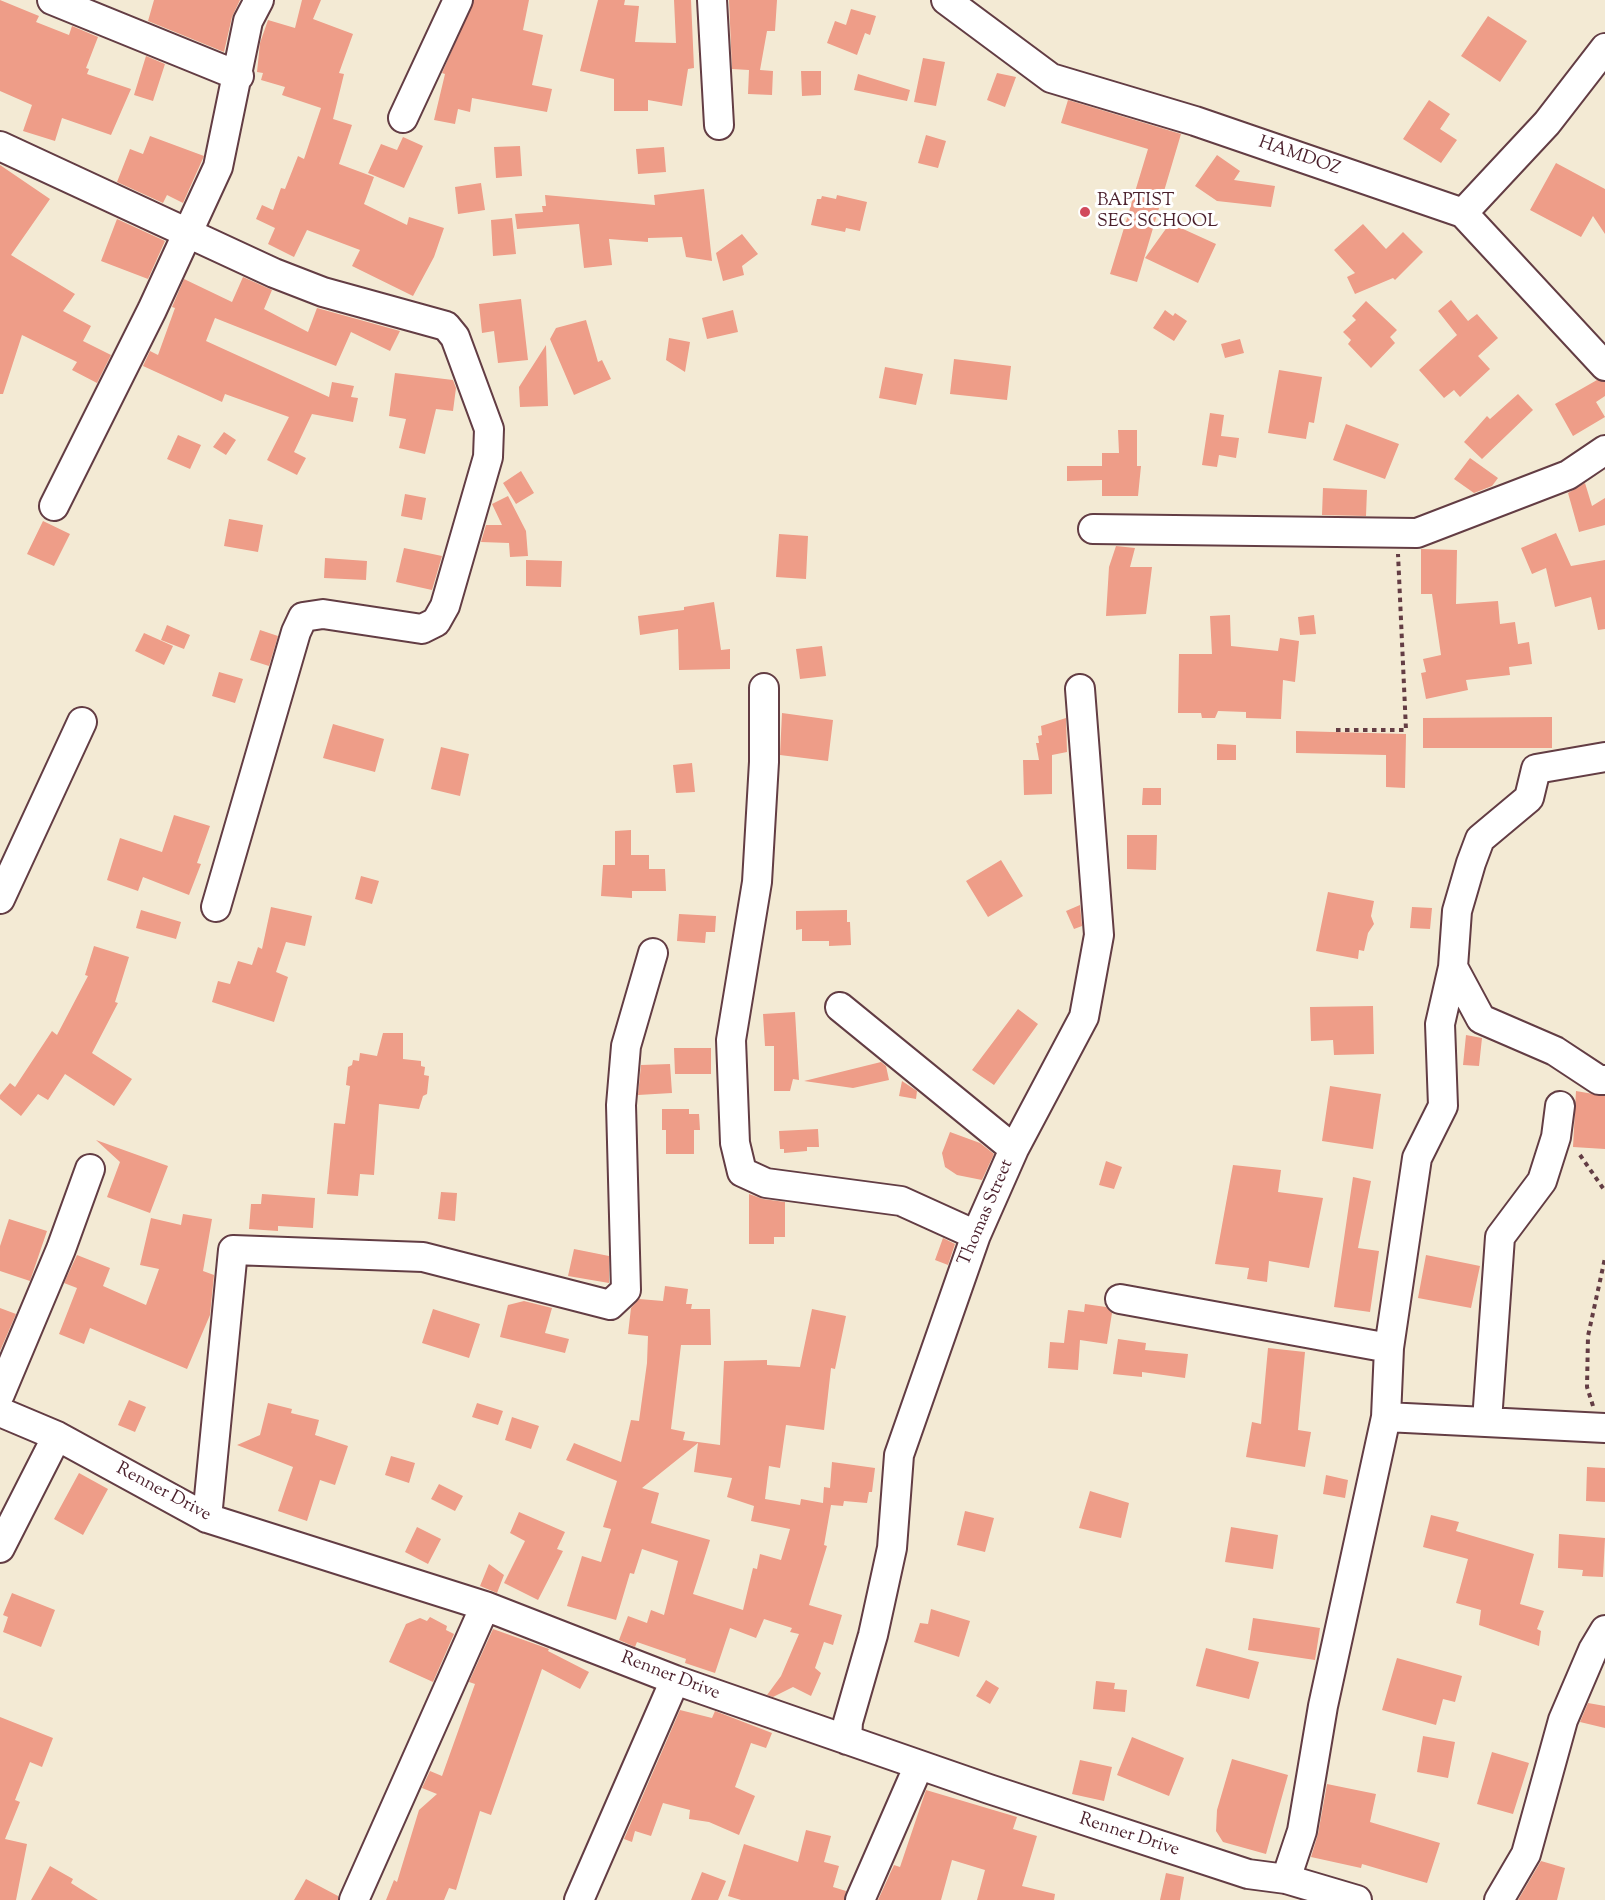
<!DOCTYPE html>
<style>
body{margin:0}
canvas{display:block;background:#f3ead4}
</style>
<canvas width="1605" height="1900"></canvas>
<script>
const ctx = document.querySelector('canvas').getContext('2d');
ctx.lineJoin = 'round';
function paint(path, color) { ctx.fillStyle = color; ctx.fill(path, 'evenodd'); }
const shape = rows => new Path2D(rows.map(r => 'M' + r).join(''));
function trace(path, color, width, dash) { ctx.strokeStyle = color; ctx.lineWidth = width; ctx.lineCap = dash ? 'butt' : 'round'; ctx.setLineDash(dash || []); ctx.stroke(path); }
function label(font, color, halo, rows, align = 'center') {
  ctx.font = font + ' "Sorts Mill Goudy",serif'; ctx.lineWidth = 6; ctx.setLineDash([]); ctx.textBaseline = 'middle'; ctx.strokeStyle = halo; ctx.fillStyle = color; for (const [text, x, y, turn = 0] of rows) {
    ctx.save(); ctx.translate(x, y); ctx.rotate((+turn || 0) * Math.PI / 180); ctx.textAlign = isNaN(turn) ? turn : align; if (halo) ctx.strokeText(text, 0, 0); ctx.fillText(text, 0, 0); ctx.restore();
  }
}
const building = shape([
 [0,0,39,16,36,22,69,35,72,26,98,37,86,68,89,69,87,74,131,89,111,135,62,118,55,141,23,131,32,105,0,91],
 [154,0,240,0,232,17,224,52,148,21],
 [302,0,321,0,313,19,353,34,339,73,344,74,333,119,352,125,339,164,374,177,364,204,407,225,409,217,444,228,434,257,413,296,352,266,360,250,307,230,294,257,268,244,275,228,256,219,262,205,273,210,281,188,285,189,298,156,304,159,321,108,282,95,285,87,261,80,263,73,257,72,260,43,268,20,295,28],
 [474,0,529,0,523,30,543,35,532,85,552,89,547,112,472,98,470,112,458,109,455,124,434,120,445,74,442,73],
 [598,0,625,0,624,5,639,6,635,42,676,43,674,0,691,0,694,68,688,69,682,106,648,100,648,111,614,111,614,79,580,71],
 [729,0,777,0,775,31,767,31,760,70,773,71,772,95,748,94,749,70,732,69],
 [851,9,876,16,870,35,865,33,857,55,827,43,835,21,846,25],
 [1488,16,1527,41,1500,82,1461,56],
 [146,56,165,64,153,101,134,95],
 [923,58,945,62,936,106,914,102],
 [801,71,821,71,821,95,802,96],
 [997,73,1016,77,1005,107,987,100],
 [858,74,910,90,907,101,854,90],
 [1068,100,1181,134,1137,282,1110,274,1148,149,1061,123],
 [1429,100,1450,114,1440,129,1457,140,1441,163,1403,139],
 [926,135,946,141,938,168,918,163],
 [150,136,204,156,183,203,167,195,163,203,117,182,130,149,143,154],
 [403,137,423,146,404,188,368,173,381,144,397,150],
 [520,146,522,176,496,178,494,147],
 [664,147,666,172,638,174,636,149],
 [1217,155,1240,171,1234,180,1275,186,1271,207,1217,201,1195,186],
 [1556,163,1605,189,1605,234,1593,216,1581,237,1530,210],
 [0,165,50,199,11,255,75,294,63,311,91,326,83,341,111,355,97,383,72,370,77,362,22,335,3,394,0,394],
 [481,183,485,210,458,214,455,187],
 [704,189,712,261,686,257,682,237,648,238,648,242,609,239,612,265,584,268,579,224,517,229,515,214,543,212,542,206,546,206,545,195,655,205,654,195],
 [837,195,867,202,860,231,846,228,845,232,811,225,817,199,821,199,822,196,836,199],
 [512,218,516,254,493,256,491,220],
 [117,219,165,241,148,279,101,261],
 [1170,223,1216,244,1198,283,1145,258],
 [1363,224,1386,249,1403,232,1423,252,1395,280,1393,278,1355,294,1347,277,1355,273,1334,250],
 [742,234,758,254,742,266,744,275,723,281,716,253],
 [243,277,272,290,264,309,308,332,317,308,400,331,390,351,351,332,336,366,215,318,206,341,329,397,332,382,354,386,351,397,358,398,353,422,312,414,294,452,306,458,297,475,267,460,289,417,225,394,222,402,143,366,150,351,158,355,175,308,172,307,184,279,232,302],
 [521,299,528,360,498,363,494,331,482,333,479,304],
 [1451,300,1468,321,1477,314,1498,338,1478,356,1490,369,1460,397,1454,390,1444,398,1419,370,1457,335,1438,311],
 [1366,301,1397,330,1390,337,1395,343,1371,368,1348,344,1351,340,1343,332,1356,320,1352,316],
 [733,310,738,332,707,339,702,318],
 [1165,310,1173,316,1175,313,1187,321,1174,341,1153,328],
 [586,320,598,362,602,360,611,379,574,395,550,339,556,328],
 [669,338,690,342,685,372,666,360],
 [1240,339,1244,353,1225,358,1221,344],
 [546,345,548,406,520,407,519,387],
 [954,359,1011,366,1007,400,950,394],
 [885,367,923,374,916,405,879,398],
 [1279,370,1322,377,1314,423,1309,422,1306,439,1268,433],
 [395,373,453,380,456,388,453,411,436,409,425,454,399,448,406,419,389,416],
 [1597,380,1605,382,1605,396,1596,402,1605,417,1573,436,1555,404],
 [1518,394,1533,410,1482,459,1464,442,1487,416,1490,419],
 [1210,413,1224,415,1221,436,1239,438,1236,458,1219,455,1217,467,1202,465],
 [1346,424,1399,444,1385,479,1333,460],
 [1118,430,1137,430,1137,466,1141,466,1138,496,1102,496,1102,480,1067,481,1067,466,1102,466,1102,453,1119,453],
 [224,432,236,440,226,455,213,447],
 [178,435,201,445,190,469,167,459],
 [1470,458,1498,478,1492,486,1474,493,1454,479],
 [521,471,534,493,516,504,503,483],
 [1585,483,1592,506,1605,498,1605,525,1579,532,1568,493],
 [1323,488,1367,490,1366,516,1322,515],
 [405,494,426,498,422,520,401,516],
 [508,496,526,531,528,556,510,557,509,543,481,542,486,525,502,525,492,504],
 [229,519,263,525,258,552,224,546],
 [43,521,70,534,54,566,27,554],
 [1556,533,1571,566,1605,560,1605,629,1598,630,1591,597,1555,607,1546,568,1532,574,1521,548],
 [779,534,808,536,806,579,776,577],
 [1116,546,1135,548,1130,567,1152,567,1146,614,1106,616,1109,567],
 [404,548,442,556,432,590,396,582],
 [1421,549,1457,550,1456,604,1498,601,1500,624,1515,622,1518,644,1529,642,1532,664,1509,667,1510,675,1466,680,1468,690,1426,699,1421,673,1426,672,1423,659,1441,655,1432,594,1421,594],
 [325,558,367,561,366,580,324,578],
 [526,560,562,561,561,587,526,586],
 [714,602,721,650,730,649,730,669,679,670,678,629,640,635,638,616,684,610,684,607],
 [1230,615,1231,646,1278,651,1280,638,1299,641,1295,682,1283,680,1281,719,1246,718,1246,712,1218,711,1215,718,1202,718,1201,713,1178,713,1179,654,1212,654,1210,616],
 [1314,615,1316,634,1300,635,1298,617],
 [167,625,190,635,184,649,161,640],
 [260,630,278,636,269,666,250,660],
 [144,633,173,646,164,665,135,651],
 [822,646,826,676,800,679,796,649],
 [219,672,243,679,235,703,212,696],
 [782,713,833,720,828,761,780,755],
 [1552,717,1552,748,1423,748,1423,718],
 [1066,718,1067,752,1052,755,1052,794,1024,795,1023,760,1039,760,1036,743,1039,743,1038,736,1042,735,1041,726],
 [333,724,384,739,375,772,323,758],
 [1296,731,1406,734,1405,788,1386,787,1386,755,1296,753],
 [1217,744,1236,745,1236,760,1217,760],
 [441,747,469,754,460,796,431,789],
 [692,763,695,792,676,793,673,765],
 [1143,788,1161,788,1161,805,1142,805],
 [174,815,210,826,197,863,201,864,189,895,143,877,138,891,107,880,120,838,162,852],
 [631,830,631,855,649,855,649,869,665,869,666,891,632,891,632,898,601,896,603,865,615,865,615,831],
 [1127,835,1157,835,1156,870,1127,869],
 [1001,860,1023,896,988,917,966,881],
 [361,876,379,881,372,904,355,899],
 [1328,892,1374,901,1371,916,1374,924,1368,933,1364,951,1359,950,1358,959,1316,951],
 [1080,905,1082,926,1074,929,1066,911],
 [271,907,312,916,305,946,286,942,276,972,288,977,274,1022,212,1002,218,981,230,984,238,961,252,965,258,947,262,949],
 [1412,907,1432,908,1430,929,1410,928],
 [141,910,181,922,176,939,136,928],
 [847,910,847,922,850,922,851,945,829,946,829,941,802,941,802,929,796,930,796,911],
 [679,914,716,916,715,932,706,932,705,943,677,941],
 [94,946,129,957,115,1002,118,1003,92,1053,132,1079,114,1106,65,1074,48,1100,38,1094,21,1116,0,1099,0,1095,10,1083,15,1087,52,1031,57,1035,88,976,85,975],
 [1373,1006,1374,1054,1334,1055,1333,1040,1311,1041,1310,1007],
 [1018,1009,1038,1024,994,1085,972,1070],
 [795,1012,799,1080,793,1079,790,1091,774,1091,774,1046,765,1046,763,1014],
 [383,1033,403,1033,403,1059,421,1061,421,1066,425,1067,424,1075,429,1076,427,1094,423,1096,419,1109,379,1104,374,1175,360,1174,358,1196,327,1194,334,1123,345,1124,350,1086,346,1085,348,1067,352,1065,353,1060,359,1061,360,1053,377,1056],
 [1466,1035,1482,1038,1479,1066,1463,1065],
 [674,1048,711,1048,711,1074,675,1074],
 [881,1062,886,1066,889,1080,853,1088,804,1081],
 [670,1064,672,1093,638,1095,641,1065],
 [902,1081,917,1091,916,1099,899,1096],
 [1330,1086,1381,1094,1373,1149,1322,1141],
 [1576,1091,1605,1096,1605,1149,1573,1147],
 [662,1109,689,1109,689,1114,699,1114,700,1130,694,1130,694,1154,666,1154,666,1130,662,1130],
 [818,1129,819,1147,807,1147,807,1151,784,1153,784,1149,780,1149,779,1131],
 [950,1132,980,1143,994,1154,982,1180,957,1175,945,1167,942,1153],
 [96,1140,168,1166,150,1213,107,1197,120,1162],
 [1106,1161,1122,1167,1114,1189,1099,1185],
 [1233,1165,1281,1170,1278,1192,1323,1198,1309,1268,1269,1261,1267,1282,1247,1279,1249,1268,1215,1264],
 [1353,1177,1371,1181,1358,1248,1379,1251,1370,1312,1334,1307],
 [441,1192,457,1193,455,1221,438,1219],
 [262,1194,315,1198,313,1228,278,1226,278,1231,249,1229,251,1204,261,1204],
 [749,1194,763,1199,785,1202,785,1237,774,1237,774,1244,749,1244],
 [183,1214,212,1219,203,1271,214,1275,210,1315,187,1369,90,1328,84,1344,59,1334,77,1288,64,1283,77,1255,110,1268,103,1286,146,1305,159,1269,140,1265,151,1218,181,1225],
 [9,1219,47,1231,30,1281,0,1271,0,1246],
 [943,1238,955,1244,948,1265,935,1260],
 [574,1249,609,1256,609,1283,568,1276],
 [1426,1255,1480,1266,1471,1308,1418,1298],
 [665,1286,688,1289,686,1304,692,1304,691,1309,710,1309,711,1345,681,1345,671,1429,685,1432,683,1440,720,1445,724,1361,767,1360,767,1365,800,1367,812,1309,846,1316,835,1369,831,1368,824,1430,786,1425,780,1468,769,1466,765,1499,800,1505,801,1499,823,1503,824,1487,830,1488,832,1462,875,1468,872,1492,869,1492,867,1503,844,1501,843,1506,831,1505,824,1545,827,1546,809,1605,842,1615,833,1645,824,1642,815,1668,821,1673,811,1696,793,1687,773,1697,767,1695,781,1676,799,1634,790,1632,792,1628,764,1619,756,1638,730,1628,715,1673,685,1663,686,1659,637,1642,635,1647,619,1640,628,1616,647,1623,651,1610,664,1615,678,1561,642,1549,634,1574,630,1573,616,1620,567,1606,582,1556,601,1562,611,1529,603,1527,617,1481,566,1460,574,1443,621,1462,631,1420,639,1421,647,1363,648,1336,628,1334,631,1308,639,1299,663,1301],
 [698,1443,694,1472,732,1478,727,1497,754,1506,751,1521,790,1529,781,1560,760,1554,757,1569,753,1568,743,1610,693,1594,710,1540,651,1523,659,1493,642,1488],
 [524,1301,552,1308,545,1333,569,1339,565,1353,500,1337,508,1305],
 [1085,1304,1106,1307,1112,1313,1107,1344,1080,1340,1078,1370,1048,1368,1050,1342,1064,1343,1068,1310,1084,1312],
 [0,1308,16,1314,0,1351],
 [433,1309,480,1324,469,1358,422,1343],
 [1118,1339,1146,1343,1145,1350,1188,1354,1185,1378,1142,1372,1142,1377,1113,1374],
 [1268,1348,1305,1352,1298,1430,1311,1432,1305,1467,1246,1457,1252,1422,1261,1424],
 [129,1400,146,1407,135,1432,118,1425],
 [268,1403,292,1409,291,1413,319,1420,315,1435,348,1446,335,1485,320,1480,307,1521,278,1511,293,1467,237,1445,260,1435],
 [477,1403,503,1411,498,1425,472,1417],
 [512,1417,539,1426,531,1449,505,1440],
 [391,1456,415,1463,409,1483,385,1475],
 [1587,1467,1605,1468,1605,1502,1586,1501],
 [79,1473,108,1489,83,1535,54,1519],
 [1326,1475,1348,1480,1345,1498,1323,1494],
 [439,1484,463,1496,455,1511,431,1499],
 [1090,1491,1129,1503,1121,1538,1079,1528],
 [965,1511,994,1518,985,1552,957,1545],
 [519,1512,565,1532,557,1549,563,1551,538,1600,504,1583,525,1541,510,1533],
 [1431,1515,1459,1522,1456,1531,1534,1554,1520,1604,1544,1611,1537,1629,1541,1631,1539,1646,1479,1625,1481,1610,1456,1603,1468,1559,1423,1547],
 [417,1527,441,1539,428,1564,405,1552],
 [1231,1527,1278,1535,1273,1569,1225,1562],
 [1559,1534,1605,1538,1603,1577,1582,1576,1583,1570,1558,1568],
 [489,1564,504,1575,497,1593,480,1586],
 [12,1593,55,1610,41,1647,3,1632,8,1617,3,1615],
 [931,1609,970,1621,959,1657,914,1642,920,1623,928,1624],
 [430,1617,447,1626,446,1630,454,1634,433,1682,389,1662,406,1624,420,1618,427,1621],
 [1253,1618,1320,1628,1315,1660,1248,1650],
 [493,1629,549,1649,548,1651,589,1672,580,1689,542,1669,491,1815,480,1811,456,1890,449,1888,444,1900,386,1900,394,1880,397,1882,419,1810,437,1794,422,1788,430,1771,442,1776,475,1684,469,1682],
 [1206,1648,1259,1662,1249,1699,1196,1686],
 [1397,1658,1462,1676,1455,1702,1443,1699,1436,1725,1382,1710],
 [986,1680,999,1688,990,1704,976,1696],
 [1096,1681,1115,1683,1114,1689,1127,1690,1125,1712,1093,1709],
 [1588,1703,1605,1706,1605,1728,1580,1722],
 [680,1710,712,1718,715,1711,772,1733,766,1748,751,1743,735,1787,755,1796,739,1835,709,1822,689,1819,690,1810,663,1803,651,1836,635,1831,632,1842,624,1839],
 [0,1717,53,1738,42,1767,30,1762,15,1800,20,1802,5,1839,27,1844,16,1900,0,1900],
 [1423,1736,1455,1742,1448,1778,1417,1772],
 [1132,1737,1184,1758,1169,1796,1117,1775],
 [1492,1752,1529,1763,1513,1814,1477,1804],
 [1232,1759,1288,1775,1266,1854,1223,1842,1216,1831,1217,1810],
 [1080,1760,1112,1767,1104,1801,1072,1794],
 [1327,1784,1376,1794,1370,1822,1440,1843,1427,1883,1362,1864,1361,1868,1311,1857,1318,1834],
 [926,1790,1017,1817,1013,1829,1037,1836,1022,1886,1055,1894,1054,1900,977,1900,985,1870,952,1860,941,1900,878,1900,894,1865,900,1867],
 [806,1830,831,1836,824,1862,839,1866,833,1887,846,1891,844,1900,741,1900,728,1896,744,1844,798,1862],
 [1541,1861,1565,1868,1557,1900,1518,1900],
 [50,1866,73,1879,71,1883,98,1900,31,1900],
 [702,1872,726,1881,718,1900,691,1900],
 [1166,1873,1184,1877,1180,1900,1160,1900],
 [306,1879,338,1896,338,1900,294,1900]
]);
const path = shape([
 [1336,730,1406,730,1398,554],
 [1580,1155,1605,1191],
 [1593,1406,1587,1387,1588,1336,1605,1258]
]);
const minor = shape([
 [52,0,239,76],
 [712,0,719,125],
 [946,0,1051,78,1195,121,1463,213,1547,123,1605,48],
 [403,118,458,0],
 [0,146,274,273,323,292,446,326,455,337,489,429,488,457,445,606,436,622,422,629,323,614,303,617,296,632,216,907],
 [1463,213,1605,366],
 [54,506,152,310,218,167,248,21,259,0],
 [1093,529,1417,533,1568,475,1605,450],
 [764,688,764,762,757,882,731,1040,735,1143,742,1172,766,1183,901,1201,976,1235],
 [0,899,82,722],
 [1453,967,1481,1019,1555,1051,1599,1080,1605,1080],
 [840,1007,1014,1149],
 [1120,1299,1389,1348],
 [0,1394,61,1249,90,1169],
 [0,1412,57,1436,207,1518,485,1606,675,1680,989,1789,1248,1874,1286,1879,1357,1900],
 [1386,1417,1605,1428],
 [1487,1421,1500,1237,1542,1181,1556,1137,1560,1106],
 [207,1518,233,1250,423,1257,610,1305,626,1290,621,1105,626,1046,653,953],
 [0,1548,57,1436],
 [847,1740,848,1722,873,1635,892,1548,899,1455,976,1235,1014,1149,1084,1017,1099,935,1080,689],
 [1286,1879,1302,1831,1323,1706,1386,1417,1389,1348,1417,1158,1443,1106,1440,1024,1453,967,1457,911,1471,863,1480,839,1529,798,1536,769,1605,757],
 [354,1900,485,1606],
 [579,1900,675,1680],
 [860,1900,919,1765],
 [1499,1900,1526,1854,1563,1720,1593,1650,1605,1630]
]);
const markers = [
 [1085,212,6,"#d1495b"]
];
const streetNames = [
 ["HAMDOZ",1299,157,19],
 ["Thomas Street",987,1213,-67],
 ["Renner Drive",163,1493,28],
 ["Renner Drive",670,1677,21],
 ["Renner Drive",1129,1836,18]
];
const poiNames = [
 ["BAPTIST",1097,202],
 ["SEC SCHOOL",1097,223]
];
paint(building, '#ee9d88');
trace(minor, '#633d44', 32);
trace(path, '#633d44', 4, [4.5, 4.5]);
trace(minor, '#fff', 28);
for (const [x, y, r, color] of markers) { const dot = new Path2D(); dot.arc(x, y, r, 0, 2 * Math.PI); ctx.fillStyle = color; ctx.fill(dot); trace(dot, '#fff', 2); }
label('18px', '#4a1f2b', '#fff', streetNames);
label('18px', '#4a1f2b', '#fff', poiNames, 'left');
</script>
